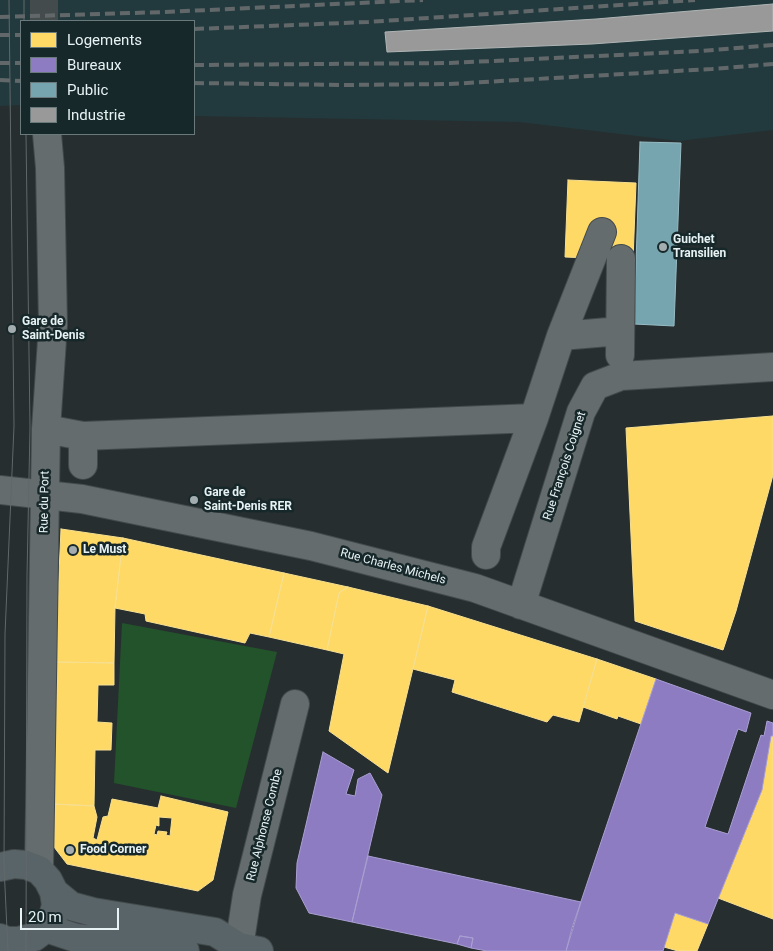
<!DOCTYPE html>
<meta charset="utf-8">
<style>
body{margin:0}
#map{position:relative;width:773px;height:951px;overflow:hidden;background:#262e30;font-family:Roboto,sans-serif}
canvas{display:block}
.legend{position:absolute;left:20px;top:20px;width:175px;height:115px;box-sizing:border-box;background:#17282b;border:1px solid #6a797b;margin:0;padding:6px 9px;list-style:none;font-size:15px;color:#e7f2f4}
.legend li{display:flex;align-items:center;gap:10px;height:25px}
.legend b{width:25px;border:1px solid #6a797b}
.scale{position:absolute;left:20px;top:908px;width:99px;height:22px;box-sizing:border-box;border:2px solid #e7f2f4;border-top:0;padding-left:6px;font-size:15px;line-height:18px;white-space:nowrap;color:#e7f2f4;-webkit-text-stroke:4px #17282b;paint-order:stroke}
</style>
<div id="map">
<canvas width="773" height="951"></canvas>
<ul class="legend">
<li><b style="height:14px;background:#ffd966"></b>Logements</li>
<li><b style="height:14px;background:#8e7cc3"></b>Bureaux</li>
<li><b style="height:14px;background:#76a5af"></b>Public</li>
<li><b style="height:14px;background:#999"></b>Industrie</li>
</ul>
<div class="scale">20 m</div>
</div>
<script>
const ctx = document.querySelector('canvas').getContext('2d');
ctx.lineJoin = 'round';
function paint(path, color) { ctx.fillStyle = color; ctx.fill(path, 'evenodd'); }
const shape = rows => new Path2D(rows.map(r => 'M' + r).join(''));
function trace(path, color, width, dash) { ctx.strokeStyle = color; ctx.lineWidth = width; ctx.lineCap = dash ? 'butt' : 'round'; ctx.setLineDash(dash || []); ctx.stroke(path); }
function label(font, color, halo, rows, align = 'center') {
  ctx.font = font + ' Roboto,sans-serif'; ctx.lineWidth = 5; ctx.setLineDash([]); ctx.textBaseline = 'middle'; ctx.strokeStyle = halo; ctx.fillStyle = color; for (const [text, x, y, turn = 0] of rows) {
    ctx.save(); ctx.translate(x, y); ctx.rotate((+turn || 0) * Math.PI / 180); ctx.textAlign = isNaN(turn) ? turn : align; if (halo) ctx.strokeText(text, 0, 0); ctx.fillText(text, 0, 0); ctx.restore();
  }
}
const built = shape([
 [0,0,773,0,773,130,679,141,519,122,194,116,194,21,21,21,21,105,0,106]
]);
const green = shape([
 [122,623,277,652,236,808,114,783]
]);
const homes = shape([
 [568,180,636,183,633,260,565,257,568,180],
 [773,416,773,475,736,611,723,650,635,621,626,428,773,416],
 [61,529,123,538,115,608,114,663,55,662,61,529],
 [123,538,284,573,269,637,250,633,245,643,146,621,145,614,115,608,123,538],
 [284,573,348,587,339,593,327,650,269,637,284,573],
 [348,587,428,606,388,773,329,731,344,654,327,650,339,593,348,587],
 [428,606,597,659,579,722,553,715,547,722,452,692,455,680,413,669,428,606],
 [597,659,656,679,641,724,618,716,617,719,583,707,597,659],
 [55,662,114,663,114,685,98,685,97,722,112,723,111,750,95,750,94,806,54,804,55,662],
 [771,736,773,736,773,919,718,898,762,790,771,736],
 [161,796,228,812,213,880,198,891,67,864,54,847,54,804,94,806,97,817,93,838,97,840,103,817,108,816,112,799,158,808,161,796],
 [159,817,172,818,170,836,166,835,167,832,158,831,157,835,154,834,156,825,159,826,159,817],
 [675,913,708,924,697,951,678,951,664,947,675,913]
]);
const offices = shape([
 [656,679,751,713,746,732,738,729,705,827,728,834,761,735,764,736,767,721,773,723,773,736,771,736,762,790,708,924,675,913,663,951,566,951,572,928,656,679],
 [323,752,354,770,346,794,355,796,358,779,370,773,382,795,352,922,309,913,296,888,297,863,323,752],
 [368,856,581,902,566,951,487,951,471,948,473,938,460,936,457,944,352,922,368,856],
 [460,936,473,938,471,948,457,944,460,936]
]);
const public = shape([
 [640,142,681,143,674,326,634,324,640,142]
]);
const industry = shape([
 [773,4,773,31,592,44,387,52,385,32,596,19,773,4]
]);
const minorTunnel = shape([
 [44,21,44,0]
]);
const minor = shape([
 [561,336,620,331],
 [620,355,621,259],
 [46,429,83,436,534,418],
 [83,436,83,465],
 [0,490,82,499,311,546,475,588,773,695],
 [486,555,486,547,534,418,561,336,602,232],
 [521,605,581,412,595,386,621,376,773,367],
 [39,870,46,429,53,325,50,168,47,134],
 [239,947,247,895,295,704]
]);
const major = shape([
 [0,867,14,864,26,865,39,870,48,880,54,892,56,905,53,917,46,928,34,937,18,941,7,941,0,938],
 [54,892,71,906,93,912,215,932,239,947,259,951],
 [46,928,76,938,185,951]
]);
const tram = shape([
 [24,0,24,21],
 [8,951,4,866,5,634,14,426,9,0],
 [26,951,27,576,30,427,26,134]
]);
const rail = shape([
 [0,17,165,12,423,0],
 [194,29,368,22,695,0],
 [0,35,21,35],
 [0,63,21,63],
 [194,65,450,63,701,51,773,45],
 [0,80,21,81],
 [194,83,344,85,449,84,712,69,773,64]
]);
const markers = [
 [663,247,5,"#a3adaf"],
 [12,329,5,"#a3adaf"],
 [194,500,5,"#a3adaf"],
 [73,550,5,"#a3adaf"],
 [70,850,5,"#a3adaf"]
];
const poiNames = [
 ["Guichet",673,240],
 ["Transilien",673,254],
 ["Gare de",22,322],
 ["Saint-Denis",22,336],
 ["Gare de",204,493],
 ["Saint-Denis RER",204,507],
 ["Le Must",83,550],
 ["Food Corner",80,850]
];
const streetNames = [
 ["Rue François Coignet",565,466,-72],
 ["Rue du Port",45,502,-89],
 ["Rue Charles Michels",393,567,15],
 ["Rue Alphonse Combe",265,825,-76]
];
paint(built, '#223a3e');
paint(green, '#23532a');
paint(homes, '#ffd966');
trace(homes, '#f8e091', 1);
paint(offices, '#8e7cc3');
trace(offices, '#a99fd2', 1);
paint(public, '#76a5af');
trace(public, '#98bcc4', 1);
paint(industry, '#999');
trace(industry, '#b0b4b4', 1);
trace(minorTunnel, '#434b4d', 28, [28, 14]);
trace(minor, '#434a4c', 30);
trace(major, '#434a4c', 30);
trace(minor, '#656c6d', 28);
trace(major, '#596469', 28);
trace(tram, '#62686a', 1);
trace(rail, '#62686a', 4, [10, 5]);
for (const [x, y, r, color] of markers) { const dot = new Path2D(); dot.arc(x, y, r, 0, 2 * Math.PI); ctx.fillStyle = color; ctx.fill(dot); trace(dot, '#17282b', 2); }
label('bold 12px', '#e7f2f4', '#17282b', poiNames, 'left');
label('12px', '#e7f2f4', '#17282b', streetNames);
</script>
